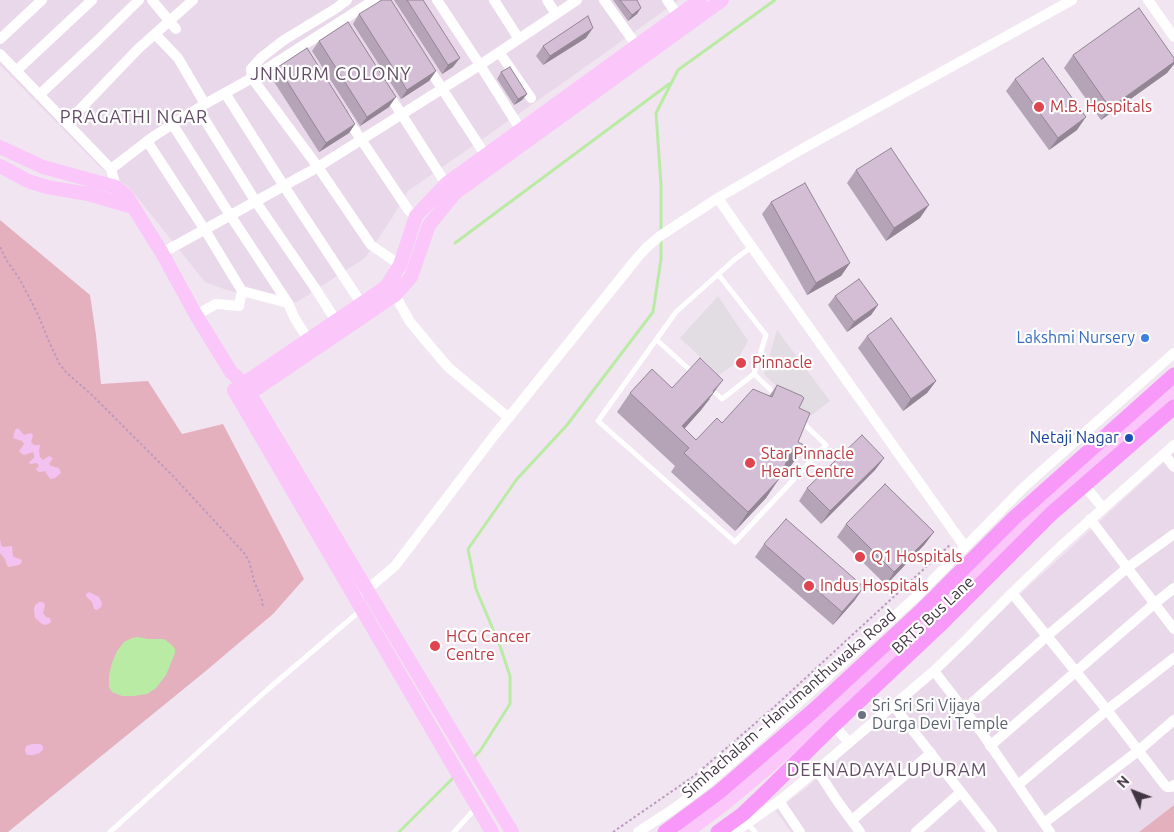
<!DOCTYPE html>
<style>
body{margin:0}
#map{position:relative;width:1174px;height:832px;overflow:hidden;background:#f1e5f1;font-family:Ubuntu,sans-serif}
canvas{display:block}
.north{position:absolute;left:1109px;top:767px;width:50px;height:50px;-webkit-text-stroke:4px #fff;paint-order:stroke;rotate:313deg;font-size:14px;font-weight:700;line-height:20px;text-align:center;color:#423543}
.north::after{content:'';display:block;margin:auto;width:18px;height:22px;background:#423543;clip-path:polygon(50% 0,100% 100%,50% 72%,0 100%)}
</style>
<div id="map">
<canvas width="1174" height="832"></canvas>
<div class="north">N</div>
</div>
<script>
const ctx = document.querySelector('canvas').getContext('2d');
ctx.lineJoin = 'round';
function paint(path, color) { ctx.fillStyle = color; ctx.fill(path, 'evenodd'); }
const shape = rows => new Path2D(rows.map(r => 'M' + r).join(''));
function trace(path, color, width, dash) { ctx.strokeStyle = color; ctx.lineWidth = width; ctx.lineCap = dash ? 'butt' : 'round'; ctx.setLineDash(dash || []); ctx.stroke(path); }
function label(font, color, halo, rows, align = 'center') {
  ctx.font = font + ' Ubuntu,sans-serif'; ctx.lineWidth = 4.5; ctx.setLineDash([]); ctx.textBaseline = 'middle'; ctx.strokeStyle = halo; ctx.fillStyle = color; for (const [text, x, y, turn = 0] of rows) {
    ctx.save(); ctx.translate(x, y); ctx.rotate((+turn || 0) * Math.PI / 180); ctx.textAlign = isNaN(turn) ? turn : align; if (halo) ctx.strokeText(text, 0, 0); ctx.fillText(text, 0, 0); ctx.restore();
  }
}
const residential = shape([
 [0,0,679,0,567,80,408,191,392,218,365,258,297,302,272,303,224,289,205,282,129,187,102,169,0,65],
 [1174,453,1174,805,1139,832,791,832,776,811,806,788,991,621]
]);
const green = shape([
 [0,220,90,295,96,335,101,384,148,381,182,434,223,424,304,579,273,614,207,670,8,832,0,832],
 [1174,805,1174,832,1139,832]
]);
const sand = shape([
 [18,428,24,435,31,433,33,436,31,442,34,445,40,445,39,452,40,457,43,460,49,456,53,458,49,464,51,466,59,468,61,473,55,478,50,479,45,471,40,472,37,471,36,469,39,466,37,463,30,464,29,462,34,458,34,455,33,452,24,455,22,454,19,451,24,444,22,441,13,438,15,430],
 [0,539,1,545,3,547,12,546,13,556,16,558,20,559,22,561,21,563,19,565,8,567,7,565,5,559,0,553],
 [89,592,99,597,102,603,101,607,97,610,94,609,92,602,86,596,86,594],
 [39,602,43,602,45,605,43,613,46,617,50,618,51,621,50,623,46,625,42,624,35,618,34,610,35,605],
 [32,744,40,744,43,746,43,749,40,753,33,755,27,755,25,751,26,746]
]);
const parking = shape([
 [718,296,748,341,735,364,719,375,680,338],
 [777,330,830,401,808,418,764,374]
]);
const water = shape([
 [138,637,148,639,164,639,172,645,175,649,175,653,166,675,156,688,147,694,134,696,122,696,112,692,109,687,109,675,112,663,117,651,124,642,132,638]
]);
const stream = shape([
 [661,233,661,185,656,113,678,70,775,0],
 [455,243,669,84],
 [472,759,480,751,510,704,510,676,500,646,476,589,468,549,517,479,567,425,653,312,661,259,661,239],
 [399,832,455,776]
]);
const path = shape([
 [0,247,7,261,19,278,29,297,39,317,50,344,60,365,67,373,93,396,172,475,244,553,249,561,254,581,262,600,263,608],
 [613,832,694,776,773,708,951,544]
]);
const lane = shape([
 [751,247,734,260,676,312,598,421,735,542,826,445,801,421],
 [718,274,766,335,754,374,776,395],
 [657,340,693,373],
 [711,389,722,399,754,374],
 [747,823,755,832],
 [110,832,267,690,361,610],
 [454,832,476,808]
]);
const street = shape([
 [152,0,176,29],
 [347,0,335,9,284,40,262,57,251,69,252,78,318,167,371,245,400,265],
 [437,0,480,65,521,130],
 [494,0,519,39],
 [547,0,556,14],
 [604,0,637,46],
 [667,0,678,16],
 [1148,0,1174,37],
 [155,34,178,58,205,104],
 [0,39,42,0],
 [499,52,531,98],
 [0,54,111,169,116,187],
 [426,64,486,156],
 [16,71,92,0],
 [386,90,446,184],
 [225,93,284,186,361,303],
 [39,95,96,42,139,0],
 [198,109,256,202,315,288,336,321],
 [346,117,409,211,416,216],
 [67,123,138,49,193,0],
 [173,125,230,215,288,303,295,319,308,339],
 [147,141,205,230,242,291,239,306,216,304,196,315],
 [111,169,154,136,205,104,252,78,374,0],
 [162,253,318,167,480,65,577,0],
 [242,291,288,303],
 [395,295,410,322,448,367,508,417],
 [1164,454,1174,467],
 [1084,485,1103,508],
 [1090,519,1174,629],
 [965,547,737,226,718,198,802,149,1072,0],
 [363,593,395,566,493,437,637,258,647,247,660,236,718,198],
 [1012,593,1107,710,1164,784,1167,787,1171,787,1174,785],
 [934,671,982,733,1050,832],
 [893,705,992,832],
 [964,710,1047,636,1127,568,1174,534],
 [834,725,849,743],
 [990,746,1154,604,1174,588],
 [817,770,838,802,860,832],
 [1018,785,1107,710,1174,658],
 [779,801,800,832],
 [852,820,931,753],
 [1044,823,1138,751,1174,720],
 [638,832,672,810,707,784,747,749,917,596,1024,487,1174,353],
 [735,832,779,801,817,770,934,671,966,640,1012,593,1060,547,1174,445],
 [916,832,961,792]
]);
const secondary = shape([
 [0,147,43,167,116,187,126,195,162,253,196,315,231,372,243,383,250,394,512,832],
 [0,166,28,181,47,187,88,194,133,207],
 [234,390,386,287,400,265,416,216,446,184,700,0],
 [235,392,492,832],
 [240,400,395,295,411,277,429,225,455,193,722,0],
 [687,832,724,804,766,769,809,730,933,617,1045,506,1174,392]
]);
const primary = shape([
 [665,832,719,792,814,710,921,611,1014,518,1174,375],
 [718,832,743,814,764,794,834,725,942,623,1051,514,1174,407]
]);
const wall = shape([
 [394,0,423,0,453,67,442,74],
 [613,0,637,0,637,14,628,21],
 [359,14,436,71,429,81,401,99,353,24],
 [586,38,543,65,536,56,543,46],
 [319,41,389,107,360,126,312,51],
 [1073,55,1174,58,1174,64,1167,73,1101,120,1064,68],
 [278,67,355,124,349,133,319,152,271,77],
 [501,72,527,94,522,100,514,105,497,79],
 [1015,79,1077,130,1049,150,1006,91],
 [856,170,920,218,886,241,847,183],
 [771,202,850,263,841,276,807,295,762,214],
 [835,296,878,305,871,315,847,332,828,305],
 [867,336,936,381,927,393,903,411,858,348],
 [777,385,799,408,798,442,800,453,787,471,783,470,766,498,735,531,671,472,675,466,617,412,630,393,672,388,710,399,701,410,684,429,696,440,722,423,769,396],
 [884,458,875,470,821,524,799,501,807,488],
 [846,524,925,544,886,585,837,537],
 [764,544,855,600,833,625,755,557]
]);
const shadedWall = shape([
 [641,8,637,14,628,21,632,15],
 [593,28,586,38,543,65,550,56],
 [460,58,453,67,442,74,448,65],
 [1174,62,1174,64,1167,73,1101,120,1110,108],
 [436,71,429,81,401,99,407,90],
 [527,94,522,100,514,105,518,99],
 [396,97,389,107,360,126,367,117],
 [1086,117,1077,130,1049,150,1058,138],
 [355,124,349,133,319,152,326,143],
 [929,205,920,218,886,241,894,228],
 [850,263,841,276,807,295,816,283],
 [878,305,871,315,847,332,854,322],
 [723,380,701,410,677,437,682,426],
 [936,381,927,393,903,411,911,399],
 [792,449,800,453,787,471,779,468],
 [884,458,875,470,821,524,830,511],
 [779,479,766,498,735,531,748,512],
 [934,532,925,544,886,585,894,572],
 [864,587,855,600,833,625,842,612]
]);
const building = shape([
 [382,0,391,0,436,71,407,90,359,14,382,0],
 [407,0,423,0,460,58,448,65,407,0],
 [620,0,637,0,641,8,632,15,620,0],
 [1139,8,1174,58,1174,62,1110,108,1073,55,1139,8],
 [588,16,593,28,550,56,543,46,588,16],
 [348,22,396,97,367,117,319,41,348,22],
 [307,48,355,124,326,143,278,67,307,48],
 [1043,58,1086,117,1058,138,1015,79,1043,58],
 [510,67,527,94,518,99,501,72,510,67],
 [891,148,929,205,894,228,856,170,891,148],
 [805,183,850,263,816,283,771,202,805,183],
 [859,279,878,305,854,322,835,296,859,279],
 [891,318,936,381,911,399,867,336,891,318],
 [700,358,723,380,713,391,714,392,682,426,696,440,717,418,722,423,753,389,772,397,777,385,802,396,804,398,799,408,810,413,798,442,804,445,800,453,792,449,779,479,748,512,684,453,689,448,630,393,652,369,672,388,700,358],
 [862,435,884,458,830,511,807,488,862,435],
 [885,484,934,532,894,572,846,524,885,484],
 [786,519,864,587,842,612,764,544,786,519]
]);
const markers = [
 [1039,107,6,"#e0444e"],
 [1145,338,5,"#3f7fe0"],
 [741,363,6,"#e0444e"],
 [1129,438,5,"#1a4fb4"],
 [750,463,6,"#e0444e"],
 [860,557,6,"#e0444e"],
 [809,586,6,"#e0444e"],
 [435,646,6,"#e0444e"],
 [862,715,5,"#6b7280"]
];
const healthNames = [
 ["M.B. Hospitals",1050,107],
 ["Pinnacle",752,363],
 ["Star Pinnacle",761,454],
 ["Heart Centre",761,472],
 ["Q1 Hospitals",871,557],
 ["Indus Hospitals",820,586],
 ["HCG Cancer",446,637],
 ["Centre",446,655]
];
const shopNames = [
 ["Lakshmi Nursery",1135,338]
];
const transitNames = [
 ["Netaji Nagar",1119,438]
];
const streetNames = [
 ["BRTS Bus Lane",933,615,-43],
 ["Simhachalam - Hanumanthuwaka Road",789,704,-41]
];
const worshipNames = [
 ["Sri Sri Sri Vijaya",872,706],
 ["Durga Devi Temple",872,724]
];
const neighbourhoodNames = [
 ["JNNURM COLONY",331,74],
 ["PRAGATHI NGAR",134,117],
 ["DEENADAYALUPURAM",887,770]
];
paint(residential, '#e9d8e9');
paint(green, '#e4b0be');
paint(sand, '#f4c2f0');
paint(parking, '#e2dde2');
paint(water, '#baeba4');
trace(stream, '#baeba4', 3);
trace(path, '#bb9abd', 2, [2.5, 2.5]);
trace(lane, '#fff', 5);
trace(street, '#fff', 10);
trace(secondary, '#fbc6f9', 14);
trace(primary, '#f898f8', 15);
paint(wall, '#b5a3b7');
paint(shadedWall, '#948595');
paint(building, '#d3bed5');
trace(building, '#948595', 1);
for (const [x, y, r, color] of markers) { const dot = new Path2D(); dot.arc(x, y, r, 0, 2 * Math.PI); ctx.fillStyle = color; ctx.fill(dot); trace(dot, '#fff', 2); }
label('16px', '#be3a42', '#fff', healthNames, 'left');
label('16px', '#366cbe', '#fff', shopNames, 'right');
label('16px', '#164399', '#fff', transitNames, 'right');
label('16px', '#423543', '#fff', streetNames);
label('16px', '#5b616d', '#fff', worshipNames, 'left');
ctx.letterSpacing = '1px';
label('18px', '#634d66', '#fff', neighbourhoodNames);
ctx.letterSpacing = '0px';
</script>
